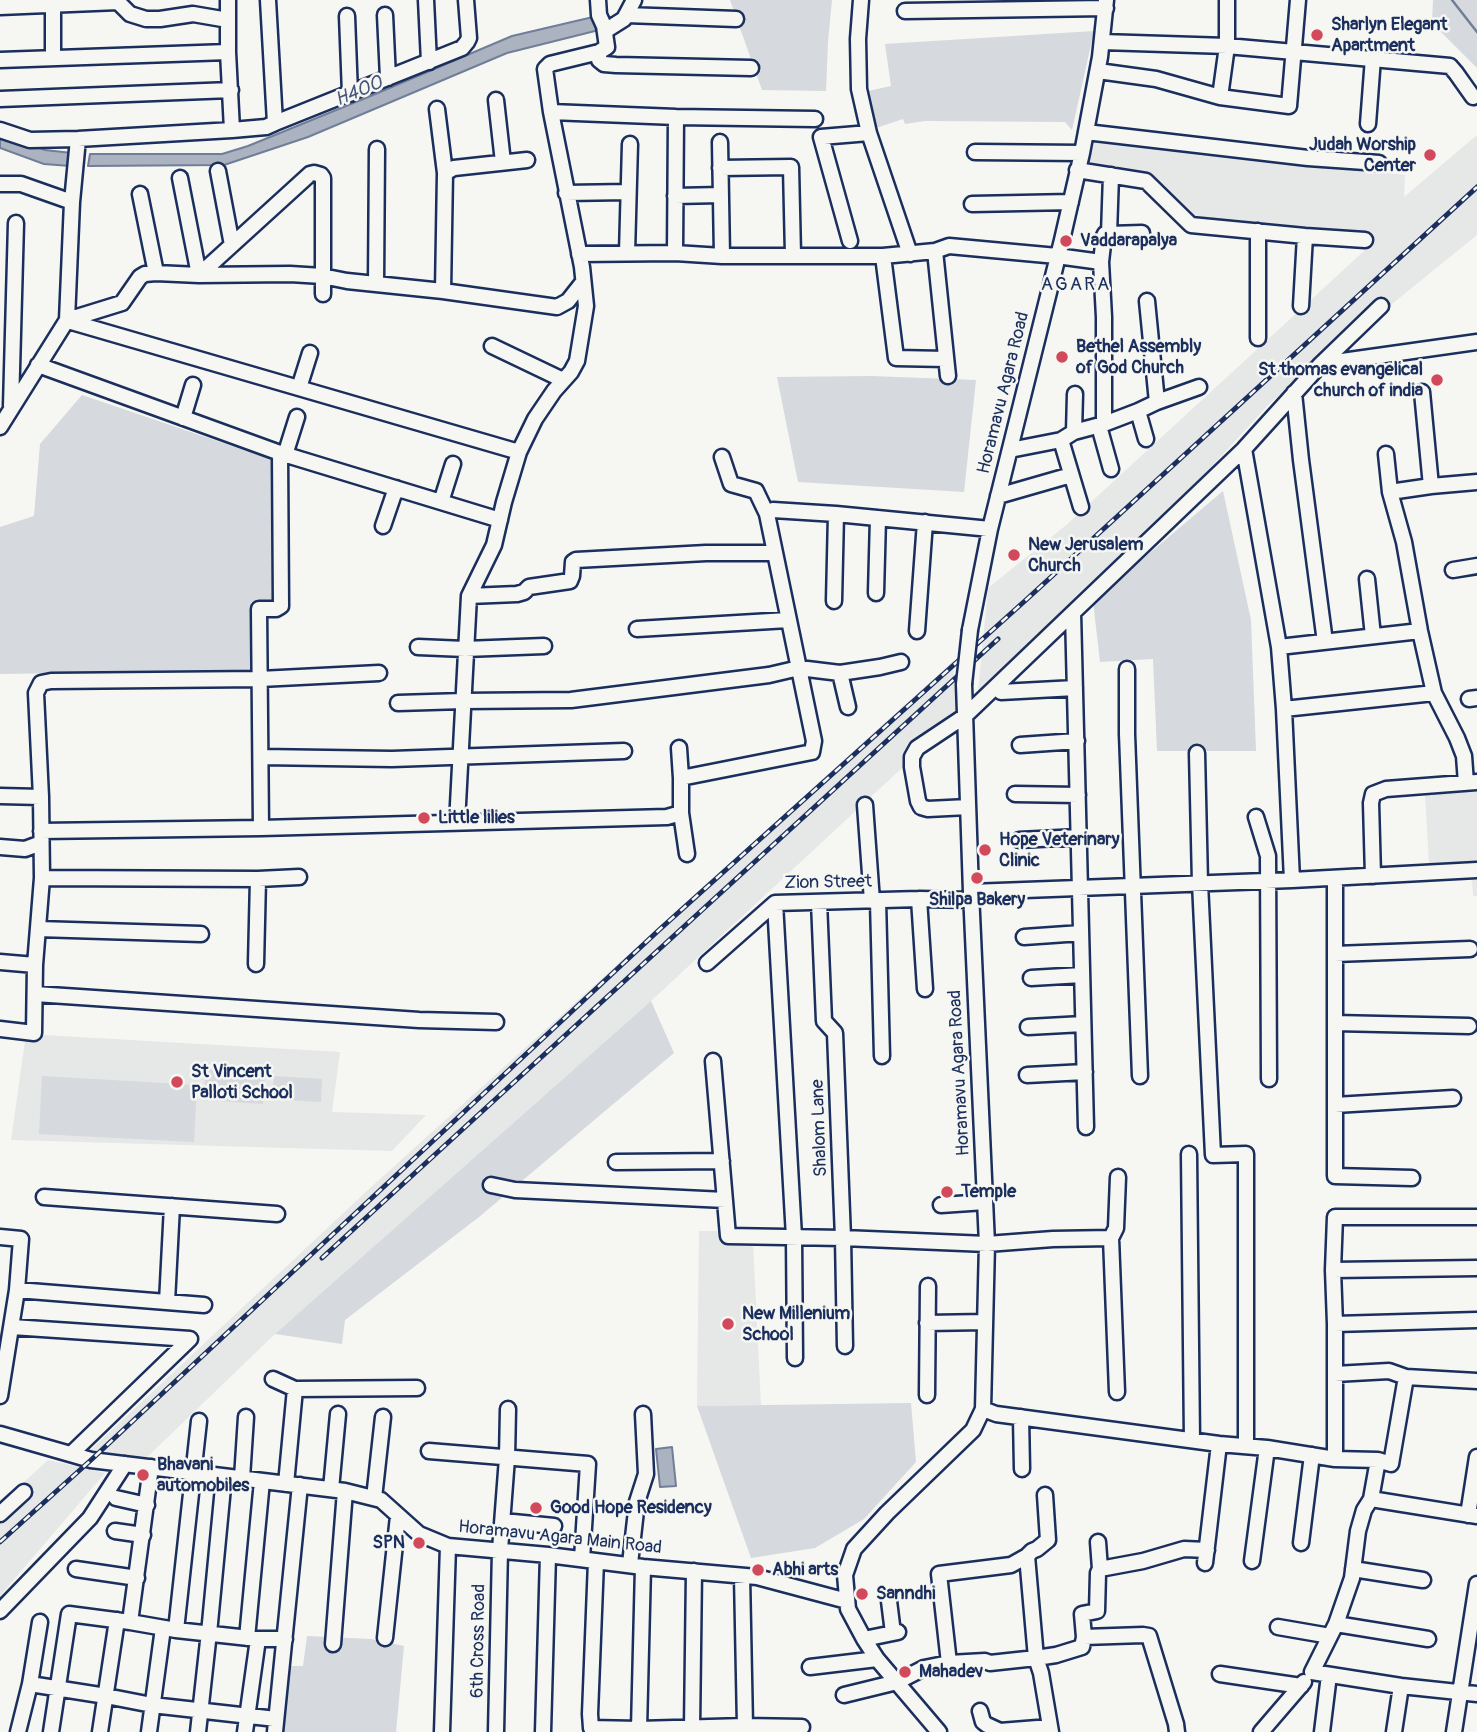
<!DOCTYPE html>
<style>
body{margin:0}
canvas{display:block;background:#f6f6f2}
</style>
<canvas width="1477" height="1732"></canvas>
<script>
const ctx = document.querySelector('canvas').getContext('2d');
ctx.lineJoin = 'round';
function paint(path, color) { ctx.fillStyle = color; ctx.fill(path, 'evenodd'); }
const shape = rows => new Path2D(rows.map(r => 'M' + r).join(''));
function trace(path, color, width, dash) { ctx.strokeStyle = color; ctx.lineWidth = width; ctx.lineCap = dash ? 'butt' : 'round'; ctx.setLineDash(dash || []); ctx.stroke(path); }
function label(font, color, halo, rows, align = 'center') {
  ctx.font = font + ' Pangolin,sans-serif'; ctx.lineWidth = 5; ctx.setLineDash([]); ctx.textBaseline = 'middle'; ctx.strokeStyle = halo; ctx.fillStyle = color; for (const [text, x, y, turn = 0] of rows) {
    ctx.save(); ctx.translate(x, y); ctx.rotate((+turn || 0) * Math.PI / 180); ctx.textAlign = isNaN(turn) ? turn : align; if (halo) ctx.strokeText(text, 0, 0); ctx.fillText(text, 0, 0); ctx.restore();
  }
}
const built = shape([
 [1477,135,1477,235,1270,403,1182,499,978,692,988,588,1065,526,1376,240,1197,218,1186,214,1145,176,1085,169,1091,136,1405,175,1404,197],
 [953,661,957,716,916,745,903,767,651,1001,275,1334,142,1462,86,1454,369,1189],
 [1477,789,1477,896,1473,896,1471,861,1429,864,1425,794],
 [26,1034,340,1052,332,1112,426,1115,392,1151,11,1140],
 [699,1231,724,1231,724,1243,753,1243,761,1405,697,1406],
 [48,1460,105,1473,0,1596,0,1504]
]);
const green = shape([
 [730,0,832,0,828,41,826,91,762,90],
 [1433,0,1477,0,1477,68,1432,23],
 [1094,31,1072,130,1065,122,925,121,905,124,903,119,876,128,868,91,891,86,885,44],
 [871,376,976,380,964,492,798,482,777,377],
 [82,395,273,460,276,601,251,602,252,670,0,674,0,527,34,516,40,444],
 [1223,491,1251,620,1256,751,1157,751,1153,659,1100,662,1093,601],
 [651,1001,674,1053,479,1217,345,1320,342,1344,275,1334],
 [206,1069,265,1073,263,1104,203,1100],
 [42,1076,197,1085,194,1142,39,1134],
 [274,1076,322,1079,321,1102,272,1099],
 [911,1403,916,1462,864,1519,815,1548,751,1558,697,1406],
 [307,1636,371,1639,404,1646,396,1732,277,1732,282,1666,303,1666]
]);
const water = shape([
 [593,17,599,30,507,53,308,137,224,165,88,166,90,154,222,154,248,146,373,95,512,36,593,17],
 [0,133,45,150,72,153,70,166,44,164,0,148,0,133],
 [672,1447,676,1486,660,1487,656,1449,672,1447]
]);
const stream = shape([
 [1452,0,1477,32]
]);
const minor = shape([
 [53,0,53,58],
 [228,0,228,52,232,130],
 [426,0,429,62],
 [861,0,858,39,859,89,869,133,910,254],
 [0,7,118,2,130,14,146,19,160,19,193,14,228,20],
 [905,11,1106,8],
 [385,15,388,78],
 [626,15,736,19],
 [347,16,350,94],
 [605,31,624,19,634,0],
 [1102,42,1227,46,1450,66,1456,73,1473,97],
 [599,52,599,60,604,64,616,65,751,68],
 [0,60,228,52],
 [1098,71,1156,79,1220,97,1289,106,1298,0],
 [1220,97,1227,46,1227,0],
 [0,99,231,90],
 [496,100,503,162],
 [437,109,445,173],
 [551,112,676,117,815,119],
 [275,123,462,48,467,42,469,38,466,0],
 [1368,124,1373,58],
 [0,130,30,140,78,139,232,130,266,127,275,123,268,0],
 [1086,132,1308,158,1379,163],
 [720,142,722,256],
 [975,152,1082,153],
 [720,168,791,167,793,255],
 [1077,170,1146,181,1191,225,1305,236,1365,240],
 [218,171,232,245],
 [180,178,199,275],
 [0,184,21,184,72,202],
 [566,193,628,192],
 [140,194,156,273],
 [675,196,721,195],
 [972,204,1071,202],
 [1258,231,1258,338],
 [1109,234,1142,233],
 [850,241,821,137,869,133],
 [935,251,948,376],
 [627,253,630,144],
 [675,253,676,117],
 [579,254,675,253,722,256,883,256,935,251,949,246,1057,256,1101,262],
 [883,256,896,358,946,359],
 [199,275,310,174,314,173,321,175,323,178,323,294],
 [376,284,377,149],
 [443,291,445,173,454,168,527,160],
 [1147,301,1157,402],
 [1301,306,1305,236],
 [67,320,122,303,140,277,145,274,156,273,199,275,290,274,322,276,347,281,443,291,557,307,568,301,583,282],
 [68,321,519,452],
 [492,346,563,380],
 [1321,364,1477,342],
 [38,365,280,453,500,520],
 [299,388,310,353],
 [1422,392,1431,486],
 [1294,393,1301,460,1325,642],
 [11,406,16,223],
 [1138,411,1146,439],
 [183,418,193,385],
 [1104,424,1104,317,1101,262,1104,236,1105,234,1109,234,1111,175],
 [1099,426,1111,469],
 [0,427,67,320,72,202,78,139],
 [1074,432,1075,394],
 [1061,440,1081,507],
 [1244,449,1279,647,1284,709],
 [1010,450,1061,440,1074,432,1104,424,1138,411,1157,402,1199,387],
 [1386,454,1390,492,1404,542,1420,631,1434,693,1457,738,1464,756,1466,783],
 [285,455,297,417],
 [1390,492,1431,486,1477,482],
 [998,496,1071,475],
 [441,502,453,464],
 [767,514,773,510,836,514,990,529],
 [383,526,396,488],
 [1453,570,1477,566],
 [1367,579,1373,636],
 [876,593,878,518],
 [469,596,517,594,524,592,529,587,570,581,572,576,573,562,576,560,706,553,774,553],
 [834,601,836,514],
 [1073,613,1086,1127],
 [637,629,788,620],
 [970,630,990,529,1062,240,1082,153,1100,57,1106,0],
 [917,631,925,522],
 [418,647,465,649,544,646],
 [1279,647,1420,631],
 [1127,669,1127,734,1140,1076],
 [840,673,848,707],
 [1001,692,1075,688],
 [1469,699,1477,698],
 [398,703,463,701,571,700,769,675,799,668,840,673,880,667,901,662],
 [1020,745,1077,741],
 [679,748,681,778],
 [1197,753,1200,883,1213,1155,1246,1154,1246,1446],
 [261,757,392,759,624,751],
 [1015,794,1078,795],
 [0,796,41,797,42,878,35,965,34,1033,0,1029],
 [41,797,36,693,41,683,51,681,260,679,379,673],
 [865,805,872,901],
 [968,807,928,809,921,807,918,801,912,767,912,757,917,748,965,716,1244,449,1321,364,1381,306],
 [681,813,687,854],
 [1256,817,1268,856,1269,1079],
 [457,823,469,596,494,545,504,502,519,452,535,419,554,391,571,372,577,361,586,306,582,267,551,112,545,69,550,64,599,52,607,47,604,26,599,15,598,0],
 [261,828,259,609,276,609,281,606,280,453],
 [41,831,261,828,667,817,681,813,681,778,812,752,814,741,767,514,756,491,731,484,722,457],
 [1019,840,1079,837],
 [0,847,25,849,41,843],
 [1373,876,1371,803,1373,794,1386,789,1477,782],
 [42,878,258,879,299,877],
 [1335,878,1335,1176,1412,1178],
 [1292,880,1477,870],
 [971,892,1292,880,1284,709,1434,693],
 [919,899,925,989],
 [878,901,882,1056],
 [819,902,824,1021,835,1033,843,1238,845,1346],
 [775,903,794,1237,795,1358],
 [38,929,201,934],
 [1024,937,1081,933],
 [1335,954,1470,949],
 [0,962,35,965],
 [707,963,775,903,919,899,972,900],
 [256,964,258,879],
 [1031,978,1082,975],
 [35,994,419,1020,496,1022],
 [1335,1023,1469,1026],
 [1028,1027,1083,1024],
 [713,1061,728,1236,843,1238,987,1244,1053,1239,1111,1238],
 [1027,1075,1085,1072],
 [1335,1105,1453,1098],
 [1189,1154,1192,1440],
 [616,1162,722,1161],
 [491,1185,515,1190,725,1200],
 [44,1197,277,1214],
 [941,1205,985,1202],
 [0,1237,21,1239,17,1290,0,1396],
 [1333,1270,1477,1268],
 [17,1290,204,1305],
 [167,1302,172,1206],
 [927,1323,985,1322],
 [1335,1324,1477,1320],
 [12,1327,190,1339,71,1454],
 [1335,1374,1389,1371,1406,1377,1477,1381],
 [273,1379,295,1389,417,1388],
 [1117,1392,1111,1238,1116,1228,1118,1177],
 [927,1395,928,1286],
 [983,1409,996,1414,1219,1444,1267,1448,1335,1459,1378,1460,1371,1499,1364,1510,1358,1531,1352,1578,1336,1624,1312,1672,1401,1686,1477,1694],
 [1021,1417,1022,1469],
 [199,1421,176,1630,258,1639,285,1639],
 [0,1434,91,1460,345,1491,381,1500,419,1534,448,1546,548,1555,643,1567,757,1577,847,1601],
 [429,1451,588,1464,582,1559],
 [1335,1459,1335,1324,1333,1270,1335,1217,1477,1217],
 [1378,1460,1391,1464,1406,1377],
 [242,1478,246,1417],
 [286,1484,295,1389],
 [331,1489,338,1414],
 [1045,1495,1048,1540,1037,1549,1032,1551,1027,1556,1036,1658,1041,1673,1051,1732],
 [116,1498,147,1505],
 [374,1498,383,1417],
 [1371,1499,1477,1516],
 [0,1514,24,1492],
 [1468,1515,1477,1457],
 [503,1521,554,1526],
 [115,1531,143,1535],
 [1098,1542,1100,1569],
 [1301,1543,1312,1455],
 [1252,1561,1267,1448],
 [1205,1563,1219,1444],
 [630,1564,637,1502,646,1474,643,1414],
 [643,1567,639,1729,745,1726,742,1576],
 [76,1569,137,1578],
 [1353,1569,1423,1580],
 [889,1601,893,1633],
 [0,1611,90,1518,125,1464],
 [40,1622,30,1684,106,1696,152,1705,276,1719],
 [130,1622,151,1467],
 [1336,1624,1428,1639],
 [1278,1627,1330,1636],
 [1084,1637,1082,1614,1097,1611,1098,1573,1100,1569,1143,1561,1184,1549,1207,1550],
 [247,1638,262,1481],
 [385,1638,398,1516],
 [864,1639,898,1632],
 [333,1644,345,1491],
 [949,1663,939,1574,1011,1565,1027,1556],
 [810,1667,877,1659],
 [1220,1674,1301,1686],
 [844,1695,897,1682,924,1668,949,1663,985,1661,990,1663,1036,1658,1056,1655,1082,1647,1084,1637,1143,1635,1149,1636,1176,1724,1177,1732],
 [980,1711,983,1722,987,1725,1000,1731,1050,1727],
 [745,1726,802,1727],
 [591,1728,639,1729],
 [692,1728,694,1571],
 [18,1732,30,1684],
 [51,1732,69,1614,130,1622,176,1630],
 [100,1732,117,1620],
 [149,1732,163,1628],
 [198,1732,210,1623,224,1477],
 [245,1732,258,1639],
 [275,1732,300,1485],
 [442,1732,448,1546],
 [496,1732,500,1550,507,1458,508,1409],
 [543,1732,548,1555],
 [594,1732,591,1728,590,1714,596,1561],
 [939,1732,877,1659,864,1639,848,1609,845,1575,854,1549,887,1513,973,1430,983,1409,987,1244,971,892,964,684],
 [1261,1732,1304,1682],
 [1322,1732,1329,1675],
 [1394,1732,1401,1686],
 [1454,1732,1477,1584]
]);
const rail = shape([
 [322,1258,998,639],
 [0,1542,91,1460,659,930,1027,599,1477,187]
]);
const minorBridge = shape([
 [964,684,970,630]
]);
const markers = [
 [1317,35,7,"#d1495b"],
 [1430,155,7,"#d1495b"],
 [1066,241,7,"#d1495b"],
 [1062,357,7,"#d1495b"],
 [1437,380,7,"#d1495b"],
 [1014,555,7,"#d1495b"],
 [424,818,7,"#d1495b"],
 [985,850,7,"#d1495b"],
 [977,878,7,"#d1495b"],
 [177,1082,7,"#d1495b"],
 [947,1192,7,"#d1495b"],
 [728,1324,7,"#d1495b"],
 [143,1475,7,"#d1495b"],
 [536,1508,7,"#d1495b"],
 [419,1543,7,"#d1495b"],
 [758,1570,7,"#d1495b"],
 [862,1594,7,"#d1495b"],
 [905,1672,7,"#d1495b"]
];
const poiNames = [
 ["Sharlyn Elegant",1331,25],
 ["Apartment",1331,46],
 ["Judah Worship",1416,145,"right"],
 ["Center",1416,166,"right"],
 ["Vaddarapalya",1080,241],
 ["Bethel Assembly",1076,347],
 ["of God Church",1076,368],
 ["St thomas evangelical",1423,370,"right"],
 ["church of india",1423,391,"right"],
 ["New Jerusalem",1028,545],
 ["Church",1028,566],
 ["Little lilies",438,818],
 ["Hope Veterinary",999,840],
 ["Clinic",999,861],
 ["Shilpa Bakery",977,900,"center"],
 ["St Vincent",191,1072],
 ["Palloti School",191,1093],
 ["Temple",961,1192],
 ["New Millenium",742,1314],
 ["School",742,1335],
 ["Bhavani",157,1465],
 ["automobiles",157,1486],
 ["Good Hope Residency",550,1508],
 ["SPN",405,1543,"right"],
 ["Abhi arts",772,1570],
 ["Sanndhi",876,1594],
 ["Mahadev",919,1672]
];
const streetNames = [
 ["Horamavu Agara Road",1004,393,-76],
 ["Zion Street",828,883,-1],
 ["Horamavu Agara Road",960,1073,-93],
 ["Shalom Lane",820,1128,-92],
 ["Horamavu Agara Main Road",560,1538,6],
 ["6th Cross Road",479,1641,-89]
];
const waterNames = [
 ["H400",359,92,-23]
];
const neighbourhoodNames = [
 ["AGARA",1076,285]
];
paint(built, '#e6e7e7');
paint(green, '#d6d9dd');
paint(water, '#abb2c0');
trace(water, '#717e99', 2);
trace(stream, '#717e99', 2.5);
trace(minor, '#1b2f5e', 19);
trace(minor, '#f6f6f2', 14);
trace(rail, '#1b2f5e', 5);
trace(rail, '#f6f6f2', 2.5, [8]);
trace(minorBridge, '#1b2f5e', 19, []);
trace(minorBridge, '#f6f6f2', 14);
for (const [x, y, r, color] of markers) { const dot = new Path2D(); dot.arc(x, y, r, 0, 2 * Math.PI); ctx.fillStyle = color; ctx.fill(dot); trace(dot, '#f6f6f2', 2.5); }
label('bold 18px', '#1b2f5e', '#f6f6f2', poiNames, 'left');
label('18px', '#1b2f5e', '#f6f6f2', streetNames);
label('italic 19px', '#46567b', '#f6f6f2', waterNames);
ctx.letterSpacing = '2px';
label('19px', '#1b2f5e', '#f6f6f2', neighbourhoodNames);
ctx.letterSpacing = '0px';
</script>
